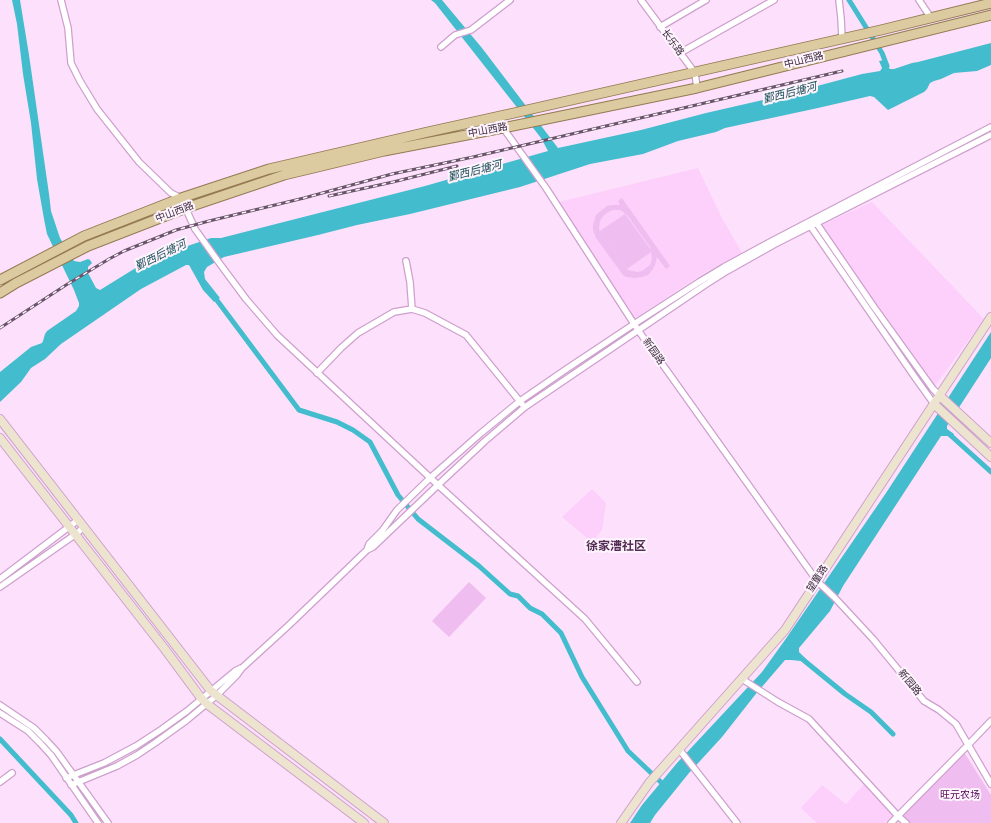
<!DOCTYPE html>
<meta charset="utf-8">
<style>
body{margin:0}
canvas{display:block;background:#fde0fc}
</style>
<canvas width="991" height="823"></canvas>
<script>
const ctx = document.querySelector('canvas').getContext('2d');
ctx.lineJoin = 'round';
function paint(path, color) { ctx.fillStyle = color; ctx.fill(path, 'evenodd'); }
const shape = rows => new Path2D(rows.map(r => 'M' + r).join(''));
function trace(path, color, width, dash) { ctx.strokeStyle = color; ctx.lineWidth = width; ctx.lineCap = dash ? 'butt' : 'round'; ctx.setLineDash(dash || []); ctx.stroke(path); }
function label(font, color, halo, rows, align = 'center') {
  ctx.font = font + ' "Source Sans 3","Noto Sans SC",sans-serif'; ctx.lineWidth = 4; ctx.setLineDash([]); ctx.textBaseline = 'middle'; ctx.strokeStyle = halo; ctx.fillStyle = color; for (const [text, x, y, turn = 0] of rows) {
    ctx.save(); ctx.translate(x, y); ctx.rotate((+turn || 0) * Math.PI / 180); ctx.textAlign = isNaN(turn) ? turn : align; if (halo) ctx.strokeText(text, 0, 0); ctx.fillText(text, 0, 0); ctx.restore();
  }
}
const built = shape([
 [698,168,722,218,742,253,704,273,634,319,559,202],
 [872,202,984,319,935,386,819,226],
 [592,489,606,503,602,530,592,542,562,517],
 [865,783,893,815,885,823,817,823,801,808,822,785,846,804]
]);
const green = shape([
 [622,198,670,266,666,269,657,257,655,265,653,269,648,275,642,277,635,278,626,277,623,275,596,238,593,230,593,225,596,215,607,206,612,205,620,205,618,201],
 [613,210,620,210,623,212,627,215,650,247,651,250,625,214,600,231,599,229,600,221,603,216,608,212],
 [600,232,627,269,651,252,652,259,650,265,642,271,637,272,628,270],
 [469,582,486,598,449,637,432,621],
 [964,752,991,795,991,823,908,823,900,816]
]);
const water = shape([
 [12,0,20,0,29,55,49,194,51,211,60,238,74,261,80,262,88,259,90,260,92,263,88,267,88,273,96,288,100,290,134,269,164,254,211,238,221,238,425,186,548,151,541,138,435,3,431,0,442,0,482,48,558,148,641,130,706,113,776,97,862,74,880,71,882,68,879,61,885,60,889,68,890,69,894,69,912,63,918,62,991,43,991,65,977,71,954,73,941,79,934,81,930,83,927,89,924,92,888,110,874,97,870,96,818,108,725,128,716,132,678,141,643,154,590,164,520,187,410,214,357,225,318,235,224,257,207,267,204,272,205,279,220,298,214,302,203,290,189,265,186,265,141,289,61,344,45,359,31,368,21,382,0,402,0,372,31,347,42,343,43,341,45,334,47,331,76,311,79,306,79,303,74,290,47,234,44,219,37,179,31,123,23,74,17,24],
 [991,332,991,358,947,426,947,429,954,434,952,439,948,436,941,436,843,586,830,611,799,648,799,652,807,660,804,663,801,661,791,660,785,660,755,695,722,737,689,773,655,815,650,823,630,823,642,805,677,763,762,672,785,640,886,493]
]);
const canal = shape([
 [849,0,882,53,887,66],
 [213,295,299,410,337,422,353,430,370,442,398,495,418,519,479,566,510,594,518,596,530,608,542,614,561,633,582,677,628,751,666,787],
 [948,433,991,472],
 [801,658,845,694,871,712,893,734],
 [0,739,71,815,76,823]
]);
const street = shape([
 [61,0,68,28,71,63,80,81,97,109,139,162,171,193,181,198,195,229,220,264,246,299,277,335,438,485,585,619,637,682],
 [641,0,695,73,697,88],
 [839,0,841,18,842,39],
 [919,0,931,18],
 [660,27,706,0],
 [441,47,455,35,471,30,510,0],
 [680,53,774,0],
 [496,118,546,188,638,330,817,581,835,598,873,639,924,701,939,710,956,724,991,784],
 [815,221,874,307,933,389,940,396],
 [809,224,914,376,934,404],
 [406,261,410,282,412,309],
 [317,373,341,348,358,333,394,312,412,309,425,313,466,335,522,404],
 [367,550,369,544,382,531,397,510,430,478,481,433,520,401,565,370,634,324,699,282,724,267,772,241,991,127],
 [0,579,78,520],
 [0,587,76,534,84,527],
 [742,679,778,702,809,719,898,816,906,823],
 [0,705,34,728,46,740,57,752,108,823],
 [0,713,28,731,40,743,51,755,98,823],
 [679,749,737,823],
 [66,778,104,763,136,746,162,729,187,711,235,671,241,668],
 [0,782,12,773],
 [71,785,117,766,137,755,155,743,187,720,216,696,237,675,242,668,288,626,367,550,373,547,438,485,485,441,525,407,705,285,727,271,775,244,991,135],
 [891,823,968,745,991,721]
]);
const secondary = shape([
 [940,396,991,443],
 [934,404,991,457],
 [0,419,211,691,384,823],
 [0,438,164,648,201,698,207,704,364,823],
 [621,823,649,783,785,630,991,317]
]);
const primary = shape([
 [0,280,84,236,181,198,269,169,428,132,514,113,881,30,991,3],
 [0,293,16,283,88,246,186,208,284,175,384,151,503,128,697,88,991,15]
]);
const rail = shape([
 [329,196,393,182,457,166],
 [0,328,66,285,109,259,124,251,176,230,209,221,304,198,392,174,473,157,842,71]
]);
const streetNames = [
 ["长乐路",672,43,54],
 ["中山西路",804,61,-14],
 ["中山西路",488,131,-11],
 ["中山西路",175,213,-21],
 ["新园路",653,352,55],
 ["望童路",818,579,-57],
 ["新园路",909,683,51]
];
const parkNames = [
 ["旺元农场",960,796]
];
const waterNames = [
 ["鄞西后塘河",790,94,-14],
 ["鄞西后塘河",475,172,-14],
 ["鄞西后塘河",161,256,-26]
];
const quarterNames = [
 ["徐家漕社区",616,547]
];
paint(built, '#fcd0fb');
paint(green, '#efbdef');
paint(water, '#43bdcd');
trace(canal, '#43bdcd', 5);
trace(street, '#cea0cd', 8);
trace(secondary, '#cea0cd', 10);
trace(primary, '#947a53', 11);
trace(street, '#fff', 5.5);
trace(secondary, '#ede4cf', 8);
trace(primary, '#dccaa0', 9);
trace(rail, '#695469', 3);
trace(rail, '#fef4fe', 1.5, [4.5]);
label('10px', '#3c293c', '#fef4fe', streetNames);
label('10px', '#4f0251', '#fef4fe', parkNames);
label('italic 11px', '#20535a', '#fef4fe', waterNames);
label('bold 12px', '#532c53', '#fef4fe', quarterNames);
</script>
